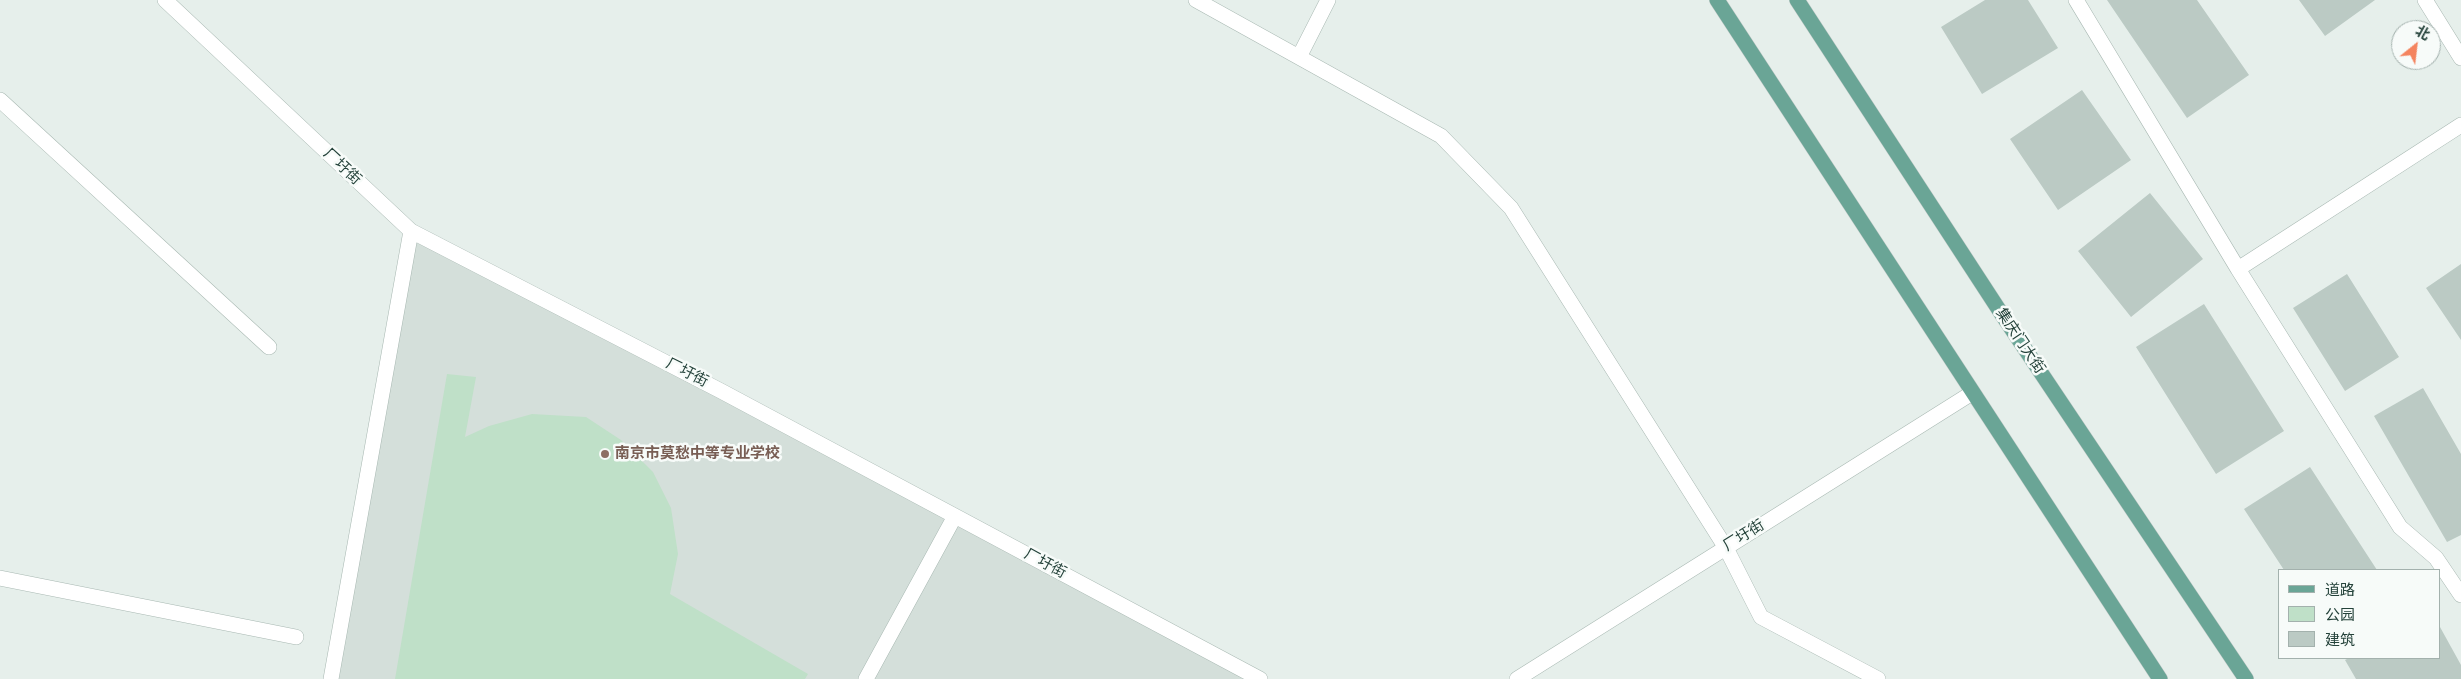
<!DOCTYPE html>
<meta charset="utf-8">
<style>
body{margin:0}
#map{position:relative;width:2461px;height:679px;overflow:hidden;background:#e6efeb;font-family:"Archivo Narrow","Noto Sans SC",sans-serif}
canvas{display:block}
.legend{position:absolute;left:2278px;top:569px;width:162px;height:90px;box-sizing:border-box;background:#f7fbf9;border:1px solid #a3b1ad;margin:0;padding:6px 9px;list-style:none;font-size:15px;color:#24423a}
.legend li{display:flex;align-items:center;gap:10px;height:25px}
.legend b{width:25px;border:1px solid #a3b1ad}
.north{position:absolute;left:2391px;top:20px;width:50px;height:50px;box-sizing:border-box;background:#f7fbf9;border:1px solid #a3b1ad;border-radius:50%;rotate:29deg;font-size:14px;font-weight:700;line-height:20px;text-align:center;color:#24423a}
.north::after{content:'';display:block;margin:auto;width:18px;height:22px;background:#f4845f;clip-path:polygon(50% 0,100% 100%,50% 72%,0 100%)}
</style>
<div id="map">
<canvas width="2461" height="679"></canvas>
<ul class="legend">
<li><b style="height:6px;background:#6aa596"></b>道路</li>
<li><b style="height:14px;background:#bfe0c8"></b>公园</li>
<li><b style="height:14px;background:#bbcac4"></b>建筑</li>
</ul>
<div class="north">北</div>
</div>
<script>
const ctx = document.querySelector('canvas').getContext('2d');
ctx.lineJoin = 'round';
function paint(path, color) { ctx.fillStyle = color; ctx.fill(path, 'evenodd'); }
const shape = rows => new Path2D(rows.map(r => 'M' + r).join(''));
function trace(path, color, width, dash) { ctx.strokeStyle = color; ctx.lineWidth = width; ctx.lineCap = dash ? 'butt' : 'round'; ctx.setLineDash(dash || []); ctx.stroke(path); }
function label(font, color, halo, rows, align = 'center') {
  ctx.font = font + ' "Archivo Narrow","Noto Sans SC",sans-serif'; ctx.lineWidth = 5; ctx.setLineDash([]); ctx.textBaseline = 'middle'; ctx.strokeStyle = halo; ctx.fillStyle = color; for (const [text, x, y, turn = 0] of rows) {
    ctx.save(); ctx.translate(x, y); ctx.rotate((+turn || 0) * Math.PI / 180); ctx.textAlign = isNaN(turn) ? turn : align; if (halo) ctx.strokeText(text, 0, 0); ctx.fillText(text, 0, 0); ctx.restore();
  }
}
const built = shape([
 [411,232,1260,679,331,679]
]);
const green = shape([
 [447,374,476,377,465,437,489,426,532,414,586,417,621,440,653,472,671,508,678,554,670,594,808,674,805,679,395,679]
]);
const building = shape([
 [1985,0,2028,0,2058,48,1982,94,1941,27],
 [2107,0,2197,0,2249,75,2187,118],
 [2299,0,2375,0,2325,36],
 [2082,90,2131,160,2058,210,2010,139],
 [2150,193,2203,259,2131,317,2078,251],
 [2461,264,2461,340,2426,288],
 [2347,274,2399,357,2345,391,2293,308],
 [2204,304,2284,431,2216,474,2136,347],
 [2423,388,2461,454,2461,535,2447,542,2374,416],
 [2310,467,2377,570,2284,570,2244,509],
 [2440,627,2461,665,2461,679,2356,679,2345,660,2349,658,2440,658]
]);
const minor = shape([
 [165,0,411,231,721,391,1260,679],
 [1196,0,1441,136,1511,208,1726,548,1761,617,1878,679],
 [2076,0,2238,269,2461,125],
 [2425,0,2461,58],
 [1299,57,1328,0],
 [0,100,269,347],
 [2238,269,2400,527,2436,558,2461,595],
 [0,578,296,637],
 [331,679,411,231],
 [866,679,955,516],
 [1517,679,1972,393]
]);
const major = shape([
 [1717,0,2160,679],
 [1797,0,2003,316,2246,679]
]);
const markers = [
 [605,454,5,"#8d6e63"]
];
const streetNames = [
 ["厂圩街",342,167,43],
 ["集庆门大街",2020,341,56],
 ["厂圩街",687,373,27],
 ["厂圩街",1744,536,-32],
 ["厂圩街",1045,564,28]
];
const educationNames = [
 ["南京市莫愁中等专业学校",615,454]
];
paint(built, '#d4dfda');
paint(green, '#bfe0c8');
paint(building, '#bbcac4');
trace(minor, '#a8b8b2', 16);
trace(major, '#c2cac8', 16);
trace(minor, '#fff', 15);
trace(major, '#6aa596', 15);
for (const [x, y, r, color] of markers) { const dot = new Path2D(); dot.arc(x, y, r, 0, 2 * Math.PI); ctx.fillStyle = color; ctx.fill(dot); trace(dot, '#f7fbf9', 2); }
label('15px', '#24423a', '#f7fbf9', streetNames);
label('bold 15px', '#785e54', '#f7fbf9', educationNames, 'left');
</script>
